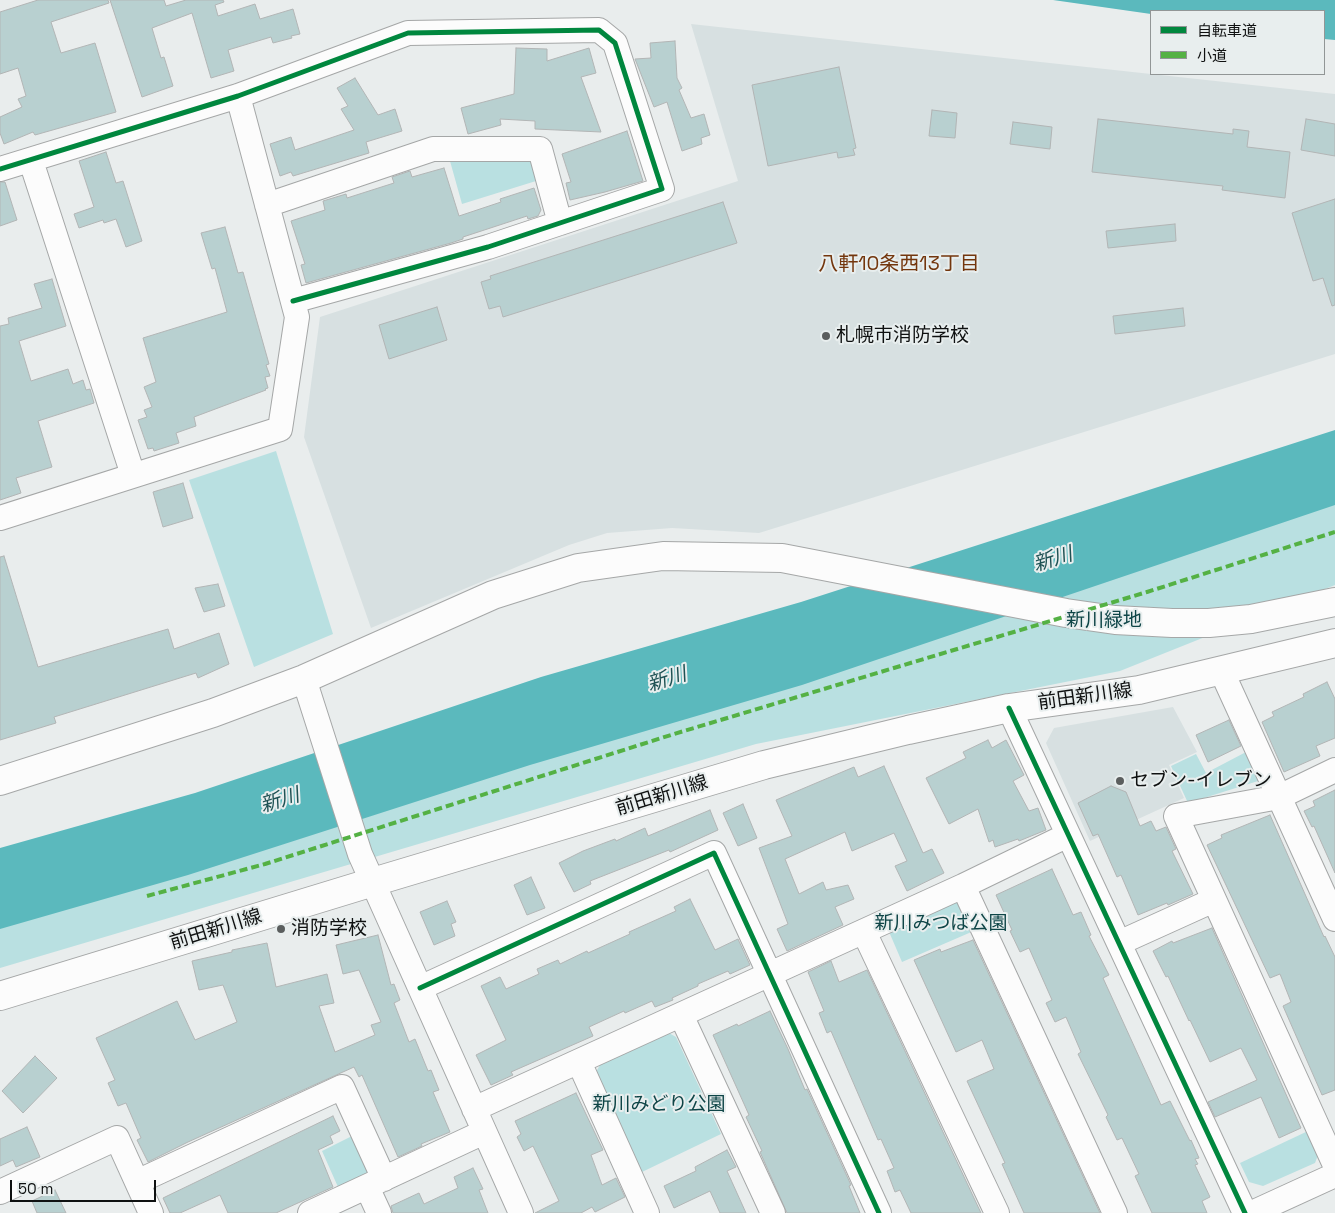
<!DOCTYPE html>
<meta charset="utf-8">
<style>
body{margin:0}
#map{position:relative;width:1335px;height:1213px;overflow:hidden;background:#e9eded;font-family:"Space Grotesk","Noto Sans JP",sans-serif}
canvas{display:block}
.legend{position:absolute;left:1150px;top:10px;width:175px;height:65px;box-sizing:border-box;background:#e8eeee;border:1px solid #919696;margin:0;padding:6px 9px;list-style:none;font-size:15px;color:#0f1111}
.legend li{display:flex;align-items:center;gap:10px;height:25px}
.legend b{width:25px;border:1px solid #919696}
.scale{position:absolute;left:10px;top:1180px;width:146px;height:22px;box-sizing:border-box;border:2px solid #0f1111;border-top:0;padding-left:6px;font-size:15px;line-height:18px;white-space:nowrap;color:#0f1111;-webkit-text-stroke:4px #e8eeee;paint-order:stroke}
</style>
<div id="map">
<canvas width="1335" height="1213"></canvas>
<ul class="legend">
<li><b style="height:6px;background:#00873e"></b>自転車道</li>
<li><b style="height:6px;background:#54b144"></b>小道</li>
</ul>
<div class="scale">50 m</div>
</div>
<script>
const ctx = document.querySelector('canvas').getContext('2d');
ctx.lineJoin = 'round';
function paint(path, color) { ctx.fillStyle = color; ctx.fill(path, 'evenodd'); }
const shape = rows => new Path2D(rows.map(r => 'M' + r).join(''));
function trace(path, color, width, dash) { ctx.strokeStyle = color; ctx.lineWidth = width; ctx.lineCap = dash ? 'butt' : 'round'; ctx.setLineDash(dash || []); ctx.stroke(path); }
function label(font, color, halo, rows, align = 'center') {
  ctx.font = font + ' "Space Grotesk","Noto Sans JP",sans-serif'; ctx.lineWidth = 4; ctx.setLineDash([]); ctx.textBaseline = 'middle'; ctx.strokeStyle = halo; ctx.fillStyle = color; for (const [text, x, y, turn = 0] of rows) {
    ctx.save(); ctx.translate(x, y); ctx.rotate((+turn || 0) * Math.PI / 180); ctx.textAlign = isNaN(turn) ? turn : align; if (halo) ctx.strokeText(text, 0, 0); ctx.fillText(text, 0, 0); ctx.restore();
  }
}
const built = shape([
 [691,24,1335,94,1335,354,759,533,672,528,607,533,569,545,371,628,304,437,320,317,738,181],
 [1173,707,1197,752,1169,765,1184,798,1090,841,1046,743,1054,728]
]);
const green = shape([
 [534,157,536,181,462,204,450,161],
 [276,451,333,634,254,667,189,480],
 [1335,491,1335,585,1120,671,756,744,0,968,0,898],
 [1246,752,1258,781,1188,803,1171,766,1196,754,1206,773],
 [961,893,976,930,902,962,887,927],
 [667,1032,676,1037,721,1134,642,1172,596,1072,600,1065],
 [1308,1131,1318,1155,1315,1163,1263,1186,1249,1182,1240,1163],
 [356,1134,372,1171,338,1187,322,1151]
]);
const water = shape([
 [1053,0,1335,0,1335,40,1324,39,1324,11,1151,11,1151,14],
 [1335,430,1335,505,802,685,530,765,188,875,0,929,0,848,195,793,541,677,801,602]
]);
const building = shape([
 [38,0,108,0,109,3,51,22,61,53,95,43,116,112,35,135,33,132,4,144,0,133,0,117,22,107,18,99,26,96,18,68,0,74,0,12,38,0],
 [110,0,164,0,166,6,186,0,223,0,224,2,215,5,218,16,255,4,260,19,293,9,300,34,291,36,292,38,273,43,271,37,228,50,234,71,211,78,192,13,152,28,161,58,164,57,173,86,142,97,110,0],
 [675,41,677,78,682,88,679,90,691,118,704,114,710,135,701,138,702,144,682,151,667,102,654,107,635,59,651,58,650,43,675,41],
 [516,48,547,49,547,61,589,48,596,73,581,77,601,132,535,129,535,121,500,119,501,125,468,134,461,108,514,94,516,48],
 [839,67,856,148,853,149,855,155,838,158,837,152,768,166,752,85,839,67],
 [355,78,378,115,395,109,402,131,366,142,369,153,293,176,291,172,280,176,270,144,291,137,295,150,354,130,341,109,348,106,337,88,355,78],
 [932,110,957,113,955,138,929,136,932,110],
 [1098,119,1233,134,1233,129,1249,131,1247,147,1290,152,1285,198,1222,190,1223,186,1092,172,1098,119],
 [1306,119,1335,124,1335,156,1301,150,1306,119],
 [1013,122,1052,127,1050,149,1010,144,1013,122],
 [627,131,643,181,605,192,570,200,566,183,571,182,562,154,627,131],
 [106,152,116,183,123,181,142,241,126,247,116,219,104,223,103,220,79,228,74,214,94,207,79,161,106,152],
 [444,168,459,216,501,202,500,199,534,188,541,210,538,216,528,219,527,216,463,237,463,239,451,243,306,283,301,265,305,264,291,221,325,210,323,201,346,194,347,198,394,183,392,177,410,171,412,177,444,168],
 [0,182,5,182,17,220,0,226,0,182],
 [1335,199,1335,305,1332,306,1323,278,1313,281,1292,213,1335,199],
 [723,202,737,243,503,317,500,306,489,309,481,282,491,279,490,276,723,202],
 [1175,224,1176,241,1108,248,1106,231,1175,224],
 [225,227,238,273,243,272,269,364,266,365,270,376,265,377,268,388,265,389,266,390,194,417,196,426,176,433,179,443,154,451,153,448,148,449,138,420,147,417,144,410,152,407,144,387,156,382,143,338,227,312,215,268,212,269,201,233,225,227],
 [52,279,66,326,19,341,31,381,68,369,73,384,83,380,86,390,90,389,94,403,38,421,52,467,16,478,21,493,0,500,0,326,9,324,8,318,42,308,34,284,52,279],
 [437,307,447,340,389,359,379,325,437,307],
 [1183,308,1185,326,1115,334,1113,316,1183,308],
 [183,483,193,518,163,527,153,492,183,483],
 [4,556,38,667,168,629,174,649,219,633,229,664,198,678,196,673,54,717,56,723,0,740,0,557,4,556],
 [218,584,225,606,204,612,195,588,218,584],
 [1327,682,1335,699,1335,738,1316,746,1320,756,1284,772,1262,722,1274,716,1272,712,1304,697,1303,694,1327,682],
 [1229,720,1241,746,1208,762,1196,735,1229,720],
 [988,740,992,748,1006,740,1024,775,1013,781,1029,811,1038,808,1046,830,1019,841,1018,839,995,847,993,840,989,842,978,809,949,824,926,778,966,758,963,752,988,740],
 [884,766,923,853,932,849,944,873,907,891,895,866,907,861,894,833,852,851,845,832,785,859,799,894,823,882,826,890,848,885,854,899,835,907,843,925,787,951,777,929,788,924,759,848,792,836,776,800,854,767,858,777,884,766],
 [1111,786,1126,792,1140,826,1151,821,1156,831,1166,827,1176,849,1172,851,1193,894,1168,905,1167,903,1138,915,1121,875,1117,877,1098,834,1093,836,1078,803,1111,786],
 [1335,790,1335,873,1314,826,1312,827,1304,811,1315,806,1313,801,1335,790],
 [743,804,757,838,738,846,723,813,743,804],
 [710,810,718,830,670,852,669,850,590,881,591,884,574,892,559,863,583,851,615,839,616,841,645,828,648,836,710,810],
 [1270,815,1324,937,1325,936,1335,957,1335,1090,1322,1095,1283,1006,1291,1002,1280,974,1270,978,1207,845,1222,838,1221,835,1270,815],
 [1052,869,1073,915,1081,912,1091,935,1089,936,1109,975,1103,978,1161,1105,1170,1101,1190,1141,1191,1140,1199,1158,1195,1159,1198,1164,1195,1165,1210,1197,1202,1201,1207,1213,1152,1213,1135,1176,1139,1174,1122,1138,1117,1140,1106,1117,1108,1115,1078,1054,1081,1052,1066,1017,1055,1022,1046,1003,1052,1000,1029,948,1020,952,1010,931,1012,930,996,895,1052,869],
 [531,877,545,908,527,915,514,885,531,877],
 [690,899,715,950,738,939,750,965,730,974,728,971,698,984,698,986,672,998,673,1000,655,1007,652,1001,625,1013,624,1011,589,1027,593,1036,511,1072,513,1075,491,1085,476,1055,506,1040,481,986,500,977,506,989,539,974,537,969,558,960,560,964,587,951,588,953,630,934,629,932,676,911,674,907,690,899],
 [447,901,456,922,451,924,455,936,434,945,420,912,447,901],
 [1212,928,1301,1128,1279,1138,1261,1097,1215,1117,1208,1102,1257,1080,1241,1048,1210,1062,1190,1020,1189,1021,1168,976,1166,977,1153,951,1172,941,1173,943,1212,928],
 [378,935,391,985,394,984,400,1000,394,1003,409,1042,415,1039,428,1071,431,1070,439,1090,433,1092,450,1132,421,1144,422,1146,398,1157,362,1075,359,1077,354,1067,188,1142,148,1162,137,1140,141,1138,126,1103,118,1106,108,1083,115,1080,96,1038,177,1001,195,1040,237,1022,223,985,199,990,192,961,232,952,232,950,267,943,276,987,327,974,334,1003,319,1006,335,1052,375,1035,371,1025,381,1022,359,970,343,974,336,945,378,935],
 [973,940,1100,1213,1024,1213,1002,1164,1005,1163,967,1081,994,1069,982,1040,956,1052,914,960,940,949,941,952,973,940],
 [831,961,839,982,867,970,981,1213,911,1213,900,1190,895,1192,887,1171,894,1168,881,1139,878,1140,831,1031,827,1033,819,1013,824,1011,808,972,831,961],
 [770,1011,788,1049,805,1090,807,1089,851,1185,849,1186,860,1213,787,1213,760,1152,762,1151,746,1117,749,1115,713,1035,737,1024,738,1026,770,1011],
 [35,1056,57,1078,23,1113,2,1091,35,1056],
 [576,1093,603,1150,591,1155,602,1185,616,1178,625,1197,595,1212,592,1207,581,1213,535,1213,559,1201,533,1146,524,1151,517,1137,521,1134,515,1121,576,1093],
 [333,1116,340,1131,330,1136,333,1143,318,1150,333,1187,276,1213,228,1213,220,1195,180,1213,170,1213,163,1198,333,1116],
 [27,1127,40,1157,16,1167,13,1160,0,1166,0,1139,27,1127],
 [727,1150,736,1167,727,1171,746,1213,720,1213,710,1191,674,1208,664,1186,696,1171,695,1167,727,1150],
 [473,1168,483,1189,479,1190,488,1213,393,1213,391,1206,419,1193,424,1204,458,1188,454,1177,473,1168],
 [55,1190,66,1213,37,1213,32,1201,55,1190]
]);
const street = shape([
 [31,161,133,475],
 [0,169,238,96,408,33,599,30,615,43,662,189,488,247,293,301],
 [267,205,433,149,540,149,560,223],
 [0,518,280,429,297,317,238,96],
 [1221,670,1335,919],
 [304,679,360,854,521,1213],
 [1009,708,1245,1213],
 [1335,770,1279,797,1176,816,1335,1165],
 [963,886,1115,1213],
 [864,932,997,1213],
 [1119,943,1214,900],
 [420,988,714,853,879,1213],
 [681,1015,773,1213],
 [579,1062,647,1213],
 [474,1109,963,886,1068,835],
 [137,1182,342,1087,384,1179],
 [367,1187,379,1213],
 [0,1192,117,1138,151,1213],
 [310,1213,484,1132],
 [1252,1213,1335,1175]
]);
const primary = shape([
 [0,781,213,713,304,679,493,595,578,568,663,556,782,558,1066,613,1115,620,1172,623,1209,623,1251,619,1335,602],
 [0,996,373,882,764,765,908,730,1009,708,1139,690,1335,643]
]);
const quiet = shape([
 [147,896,265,864,674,734,1147,592,1335,532]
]);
const cycleway = shape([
 [0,169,238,96,408,33,599,30,615,43,662,189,488,247,293,301],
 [1009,708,1245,1213],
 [420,988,714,853,879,1213]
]);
const markers = [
 [826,336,5,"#5b5e5e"],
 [1120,781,5,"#5b5e5e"],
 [281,929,5,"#5b5e5e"]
];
const poiNames = [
 ["札幌市消防学校",836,336],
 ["セブン-イレブン",1130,781],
 ["消防学校",291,929]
];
const parkNames = [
 ["新川緑地",1104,621],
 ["新川みつば公園",941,924],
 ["新川みどり公園",659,1105]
];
const streetNames = [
 ["前田新川線",1085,697,-8],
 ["前田新川線",662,796,-17],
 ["前田新川線",216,930,-17]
];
const neighbourhoodNames = [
 ["八軒10条西13丁目",899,265]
];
const waterNames = [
 ["新川",1053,560,-17],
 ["新川",667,680,-17],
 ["新川",280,801,-17]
];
paint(built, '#d7e0e1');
paint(green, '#b9e0e1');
paint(water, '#5bb9bd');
paint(building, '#b8d0d0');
trace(building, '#b2b5b5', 1);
trace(street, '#a5a7a7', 26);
trace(primary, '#a5a7a7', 30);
trace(street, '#fcfcfc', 24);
trace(primary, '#fcfcfc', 28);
trace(quiet, '#54b144', 4, [8, 4]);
trace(cycleway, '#00873e', 5);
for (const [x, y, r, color] of markers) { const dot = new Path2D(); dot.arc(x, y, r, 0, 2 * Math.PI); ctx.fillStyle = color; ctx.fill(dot); trace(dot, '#e8eeee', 2); }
label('19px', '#0f1111', '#e8eeee', poiNames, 'left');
label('19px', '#0e4547', '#e8eeee', parkNames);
label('19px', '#0f1111', '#e8eeee', streetNames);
label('20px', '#73360d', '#e8eeee', neighbourhoodNames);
label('italic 20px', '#1f5254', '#e8eeee', waterNames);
</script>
